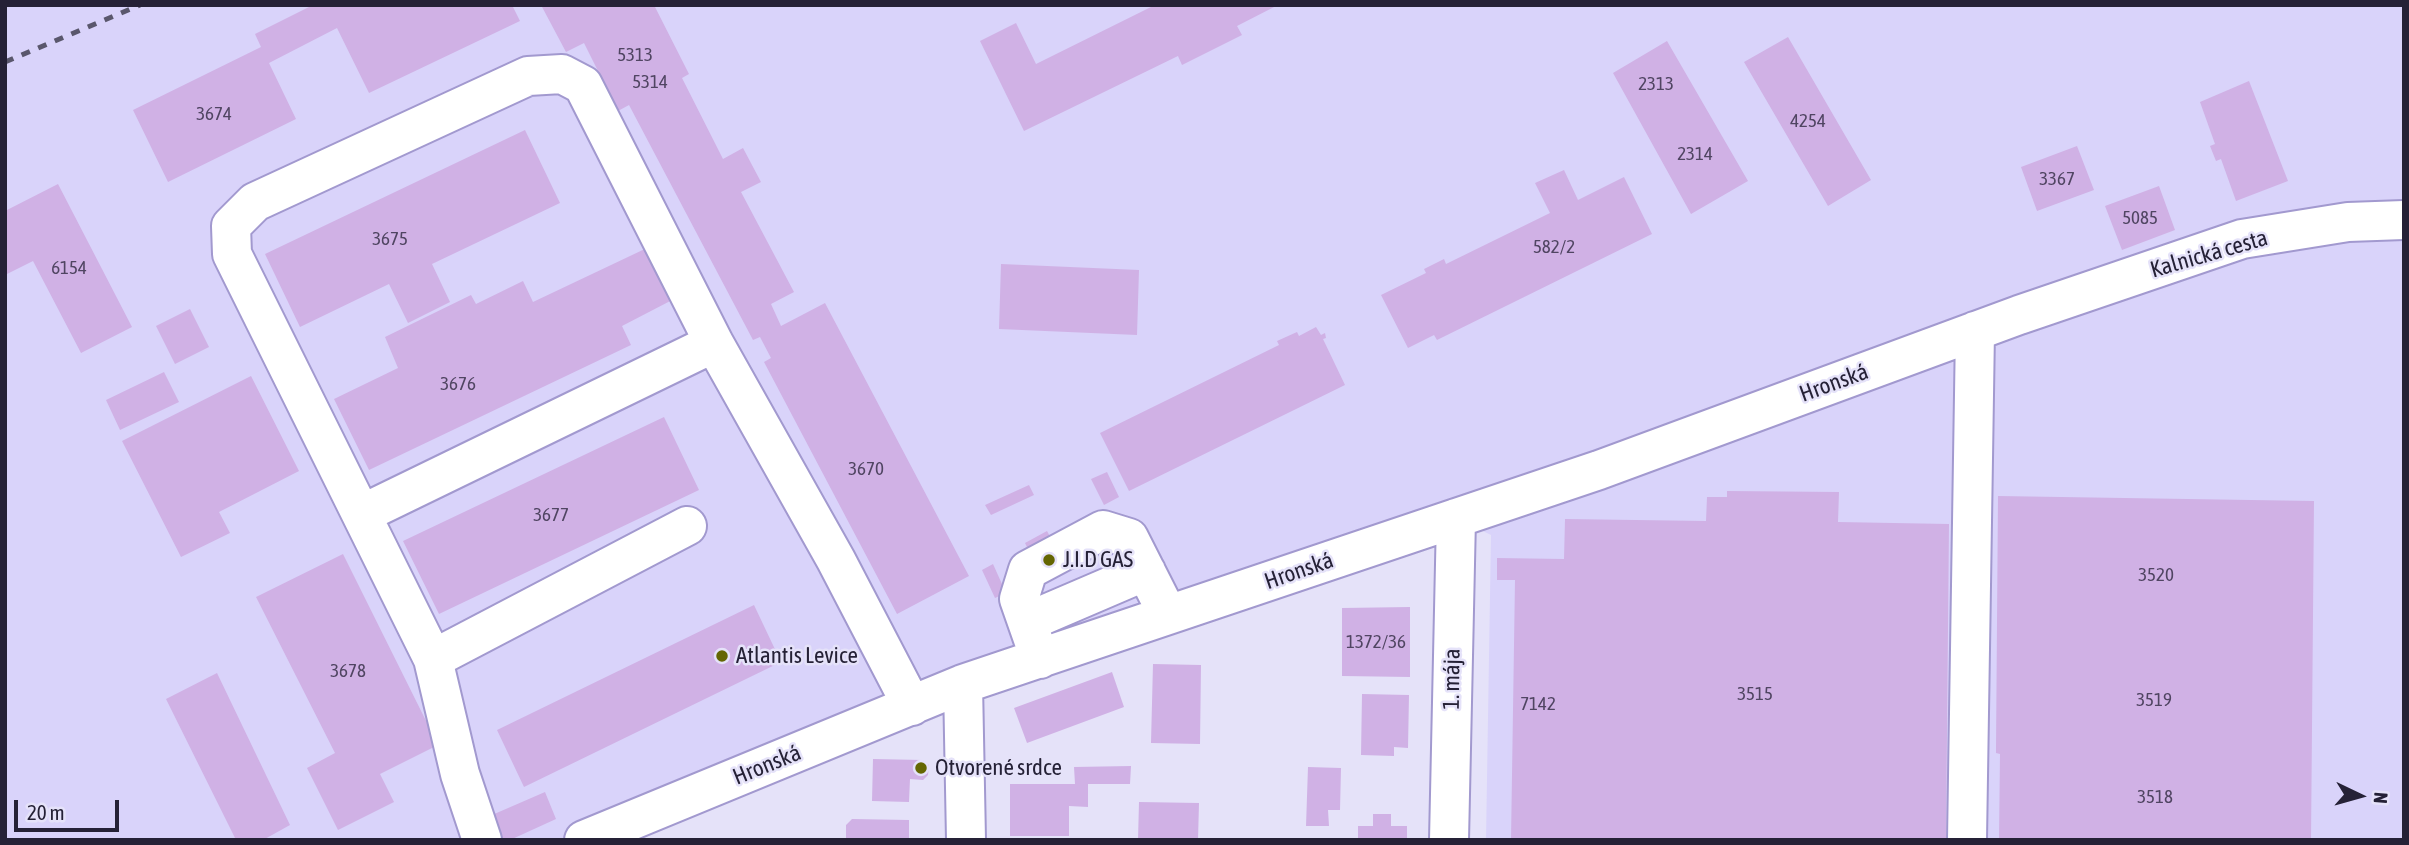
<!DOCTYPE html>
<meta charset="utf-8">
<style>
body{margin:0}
#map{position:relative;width:2409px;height:845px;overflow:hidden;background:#e5e2f9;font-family:"Asap Condensed",sans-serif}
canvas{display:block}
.frame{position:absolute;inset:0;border:7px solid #252136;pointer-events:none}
.north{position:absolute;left:2325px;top:761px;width:70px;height:70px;-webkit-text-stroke:5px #e5e2f9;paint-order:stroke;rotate:95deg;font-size:19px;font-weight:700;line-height:28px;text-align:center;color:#252136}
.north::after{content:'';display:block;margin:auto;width:24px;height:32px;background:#252136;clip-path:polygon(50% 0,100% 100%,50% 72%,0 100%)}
.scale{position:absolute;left:14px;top:800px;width:105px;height:32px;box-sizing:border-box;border:4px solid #252136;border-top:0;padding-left:9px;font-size:21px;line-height:24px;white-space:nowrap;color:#252136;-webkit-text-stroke:5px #e5e2f9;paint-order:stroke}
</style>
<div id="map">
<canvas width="2409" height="845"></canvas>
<div class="frame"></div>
<div class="north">N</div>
<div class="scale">20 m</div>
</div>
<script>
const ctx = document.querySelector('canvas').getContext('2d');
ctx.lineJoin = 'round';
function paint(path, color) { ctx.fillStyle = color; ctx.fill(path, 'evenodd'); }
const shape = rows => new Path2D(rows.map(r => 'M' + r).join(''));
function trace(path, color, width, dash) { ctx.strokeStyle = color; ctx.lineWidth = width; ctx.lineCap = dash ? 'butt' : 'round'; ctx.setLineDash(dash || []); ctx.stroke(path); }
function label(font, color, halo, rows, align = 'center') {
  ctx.font = font + ' "Asap Condensed",sans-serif'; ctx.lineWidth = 5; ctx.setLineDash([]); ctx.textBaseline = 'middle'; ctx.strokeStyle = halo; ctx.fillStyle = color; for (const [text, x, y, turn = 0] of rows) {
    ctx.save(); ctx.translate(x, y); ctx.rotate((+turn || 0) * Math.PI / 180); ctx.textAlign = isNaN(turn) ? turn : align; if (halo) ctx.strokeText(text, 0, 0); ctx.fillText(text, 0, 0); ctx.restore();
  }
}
const built = shape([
 [5,5,2404,5,2404,840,1486,840,1491,535,1456,518,584,840,5,840]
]);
const building = shape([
 [313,5,512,5,520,21,369,93,337,28,269,63,296,119,168,182,133,110,261,47,255,34],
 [541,5,654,5,689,74,682,78,723,159,743,148,761,182,741,192,794,292,771,304,781,326,825,303,969,576,897,614,764,362,771,358,760,337,753,340,629,105,618,111,584,43,566,52],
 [1155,5,1278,5,1237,26,1242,35,1182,65,1178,56,1024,131,980,41,1016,23,1036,64],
 [1788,37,1871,180,1828,206,1744,62],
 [1667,41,1748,181,1691,214,1613,73],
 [2249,81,2288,181,2236,201,2221,159,2216,161,2210,146,2215,144,2200,102],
 [525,130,560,203,432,264,450,302,408,323,389,284,300,327,265,254],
 [2077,146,2094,190,2037,211,2021,167],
 [1564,170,1578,200,1624,177,1652,234,1437,340,1434,335,1408,348,1381,295,1426,273,1424,269,1444,259,1446,264,1550,213,1535,183],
 [58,184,132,327,81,353,33,261,5,275,5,211],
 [2159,186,2175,230,2122,250,2105,206],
 [649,247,676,298,622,326,631,345,369,470,334,399,398,368,385,337,471,295,476,304,523,281,533,302],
 [1001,264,1139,270,1137,335,999,329],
 [190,309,209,347,175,364,156,326],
 [1316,327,1321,335,1325,333,1326,338,1323,339,1345,385,1129,491,1100,433,1279,345,1277,341,1297,332,1299,336],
 [164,372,179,402,120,430,106,400],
 [251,376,299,471,219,512,230,533,181,557,122,441],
 [664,417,699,490,439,614,403,541],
 [1107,472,1119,497,1104,505,1091,479],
 [1029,485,1034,495,991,515,985,505],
 [1727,491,1839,492,1838,522,1949,524,1946,840,1511,840,1515,580,1497,580,1497,558,1564,559,1565,519,1706,521,1707,497,1727,497],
 [1998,496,2314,501,2311,840,1999,840,2000,754,1996,753,1996,748],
 [1047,531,1055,546,1032,557,1025,543],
 [343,554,438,745,380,774,394,802,338,830,307,768,335,753,256,597],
 [993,564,1006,593,995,598,982,570],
 [754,605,781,662,524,787,497,730],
 [1410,607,1410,677,1342,676,1342,608],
 [1153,664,1201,665,1200,744,1151,743],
 [1112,672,1124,707,1027,743,1014,708],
 [217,673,290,825,263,840,236,840,166,699],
 [1362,694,1409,695,1408,748,1394,747,1394,756,1361,755],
 [873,759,923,760,929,765,928,775,923,780,910,779,909,802,872,801],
 [1131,766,1130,784,1088,784,1088,807,1069,806,1069,836,1010,836,1010,784,1075,784,1074,767],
 [1308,767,1341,768,1340,810,1328,810,1329,826,1306,826],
 [545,792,556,819,510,840,503,840,492,815],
 [1139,802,1199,803,1198,840,1138,840],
 [1373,814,1391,814,1391,826,1407,826,1407,840,1358,840,1358,826,1373,826],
 [852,819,909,820,909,840,846,840,846,825]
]);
const minor = shape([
 [362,514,714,343],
 [1027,622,1146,571],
 [433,659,687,526],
 [1040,659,1019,599,1028,570,1103,530,1129,538,1168,615],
 [963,684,966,840],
 [482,840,460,774,433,659,232,254,231,226,255,202,528,76,562,74,583,85,714,343,836,560,912,706],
 [584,840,963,684,1599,470,2019,315,2242,239,2348,222,2404,220],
 [1449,840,1456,518],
 [1967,840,1975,331]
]);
const rail = shape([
 [5,62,140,5]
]);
const markers = [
 [1049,560,7,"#646602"],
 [722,656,7,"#646602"],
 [921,768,7,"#646602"]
];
const numberNames = [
 ["5313",635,55],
 ["5314",650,82],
 ["2313",1656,84],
 ["3674",214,114],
 ["4254",1808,121],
 ["2314",1695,154],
 ["3367",2057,179],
 ["5085",2140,218],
 ["3675",390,239],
 ["582/2",1554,247],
 ["6154",69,268],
 ["3676",458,384],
 ["3670",866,469],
 ["3677",551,515],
 ["3520",2156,575],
 ["1372/36",1376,642],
 ["3678",348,671],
 ["3515",1755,694],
 ["3519",2154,700],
 ["7142",1538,704],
 ["3518",2155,797]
];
const streetNames = [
 ["Kalnická cesta",2209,254,-16],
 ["Hronská",1834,383,-20],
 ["Hronská",1299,571,-19],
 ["1. mája",1452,679,-89],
 ["Hronská",767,765,-22]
];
const poiNames = [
 ["J.I.D GAS",1063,560],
 ["Atlantis Levice",736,656],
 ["Otvorené srdce",935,768]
];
paint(built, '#d9d3fa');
paint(building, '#d0b1e5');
trace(minor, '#a299cf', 42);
trace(minor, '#fff', 38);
trace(rail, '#5a576c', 5, [9, 9]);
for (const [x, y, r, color] of markers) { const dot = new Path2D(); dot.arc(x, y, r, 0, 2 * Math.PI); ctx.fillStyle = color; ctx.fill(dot); trace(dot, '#e5e2f9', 2.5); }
label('19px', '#504562', null, numberNames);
label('23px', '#252136', '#e5e2f9', streetNames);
label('23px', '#252136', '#e5e2f9', poiNames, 'left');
</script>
